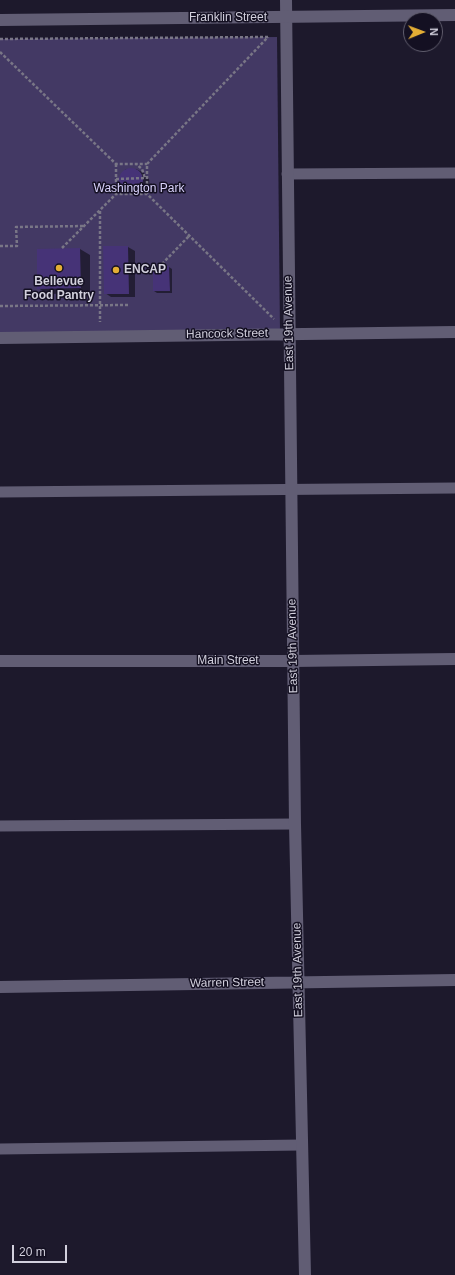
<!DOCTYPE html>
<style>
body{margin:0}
#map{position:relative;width:455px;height:1275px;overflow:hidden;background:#1d192c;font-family:Helvetica,sans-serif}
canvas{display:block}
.north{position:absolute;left:403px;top:12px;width:40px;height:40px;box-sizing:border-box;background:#141022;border:1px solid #605d6d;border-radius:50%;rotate:89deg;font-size:11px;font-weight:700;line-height:16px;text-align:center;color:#d2d0dd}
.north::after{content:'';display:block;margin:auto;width:14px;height:18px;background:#e4ae35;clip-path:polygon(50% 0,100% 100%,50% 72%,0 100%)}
.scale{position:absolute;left:12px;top:1245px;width:55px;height:18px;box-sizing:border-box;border:2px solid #d2d0dd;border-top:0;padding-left:5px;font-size:12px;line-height:14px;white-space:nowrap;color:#d2d0dd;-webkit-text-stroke:3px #141022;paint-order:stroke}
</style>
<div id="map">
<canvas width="455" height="1275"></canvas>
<div class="north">N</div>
<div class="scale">20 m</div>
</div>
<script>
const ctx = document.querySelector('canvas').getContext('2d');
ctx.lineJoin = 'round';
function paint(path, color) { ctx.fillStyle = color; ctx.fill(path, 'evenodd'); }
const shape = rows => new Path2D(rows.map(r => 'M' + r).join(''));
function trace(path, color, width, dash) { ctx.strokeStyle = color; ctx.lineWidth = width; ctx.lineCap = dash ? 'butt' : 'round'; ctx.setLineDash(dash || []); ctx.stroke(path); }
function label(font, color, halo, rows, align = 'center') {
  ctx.font = font + ' Helvetica,sans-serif'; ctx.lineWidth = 3; ctx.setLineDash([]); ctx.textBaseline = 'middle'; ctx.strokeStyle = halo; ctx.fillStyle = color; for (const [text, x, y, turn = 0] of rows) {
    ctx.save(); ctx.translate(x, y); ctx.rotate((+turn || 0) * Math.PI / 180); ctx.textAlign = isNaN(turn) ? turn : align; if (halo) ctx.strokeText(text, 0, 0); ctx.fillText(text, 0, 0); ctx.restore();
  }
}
const green = shape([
 [277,37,280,333,0,338,0,39]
]);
const shadow = shape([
 [126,169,136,169,144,173,149,179,150,189,143,194,134,195,127,191,121,185,121,175],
 [128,247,135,251,135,297,111,297,105,293],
 [80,249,90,255,90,293,48,294,38,288],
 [154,267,169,267,172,269,172,293,157,293,154,291]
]);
const building = shape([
 '119 180a12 12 0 1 1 24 0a12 12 0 1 1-24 0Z',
 [103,246,128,246,129,294,104,294],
 [80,248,81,288,37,289,37,249],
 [153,266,169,266,170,291,153,291]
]);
const path = shape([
 [0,39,268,37],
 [0,52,116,164,147,164],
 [116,164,116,194],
 [116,179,145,178,142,169,136,164],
 [147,194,147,164,268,37],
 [100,211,100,322],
 [0,246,17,246,16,227,84,226],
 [62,248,116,194,147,194,274,319],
 [162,264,189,236],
 [0,306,128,305]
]);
const lane = shape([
 [287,174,455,173],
 [0,492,455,488],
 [0,826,295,824],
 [0,1149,302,1145]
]);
const street = shape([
 [286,0,295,824,305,1275],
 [0,338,455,332],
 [0,987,455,980]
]);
const secondary = shape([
 [0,20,455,15],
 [0,661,293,661,455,659]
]);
const markers = [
 [59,268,4,"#e4ae35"],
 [116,270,4,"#e4ae35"]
];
const streetNames = [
 ["Franklin Street",228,18],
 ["East 19th Avenue",289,323,-91],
 ["Hancock Street",227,334,-1],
 ["East 19th Avenue",293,646,-91],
 ["Main Street",228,661],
 ["East 19th Avenue",298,970,-91],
 ["Warren Street",227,983,-1]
];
const parkNames = [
 ["Washington Park",139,189]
];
const poiNames = [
 ["ENCAP",124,270],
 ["Bellevue",59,282,"center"],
 ["Food Pantry",59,296,"center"]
];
paint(green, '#433964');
paint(shadow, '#0007');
paint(building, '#463377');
trace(path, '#797686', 2.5, [3, 2]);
trace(lane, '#615d74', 11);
trace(street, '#615d74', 12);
trace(secondary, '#615d74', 12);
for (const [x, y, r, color] of markers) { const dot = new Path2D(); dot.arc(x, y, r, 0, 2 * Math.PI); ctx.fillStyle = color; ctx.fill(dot); trace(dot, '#141022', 1.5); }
label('12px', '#d2d0dd', '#141022', streetNames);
label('12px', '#d8d1fa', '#141022', parkNames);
label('bold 12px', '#d2d0dd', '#141022', poiNames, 'left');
</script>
